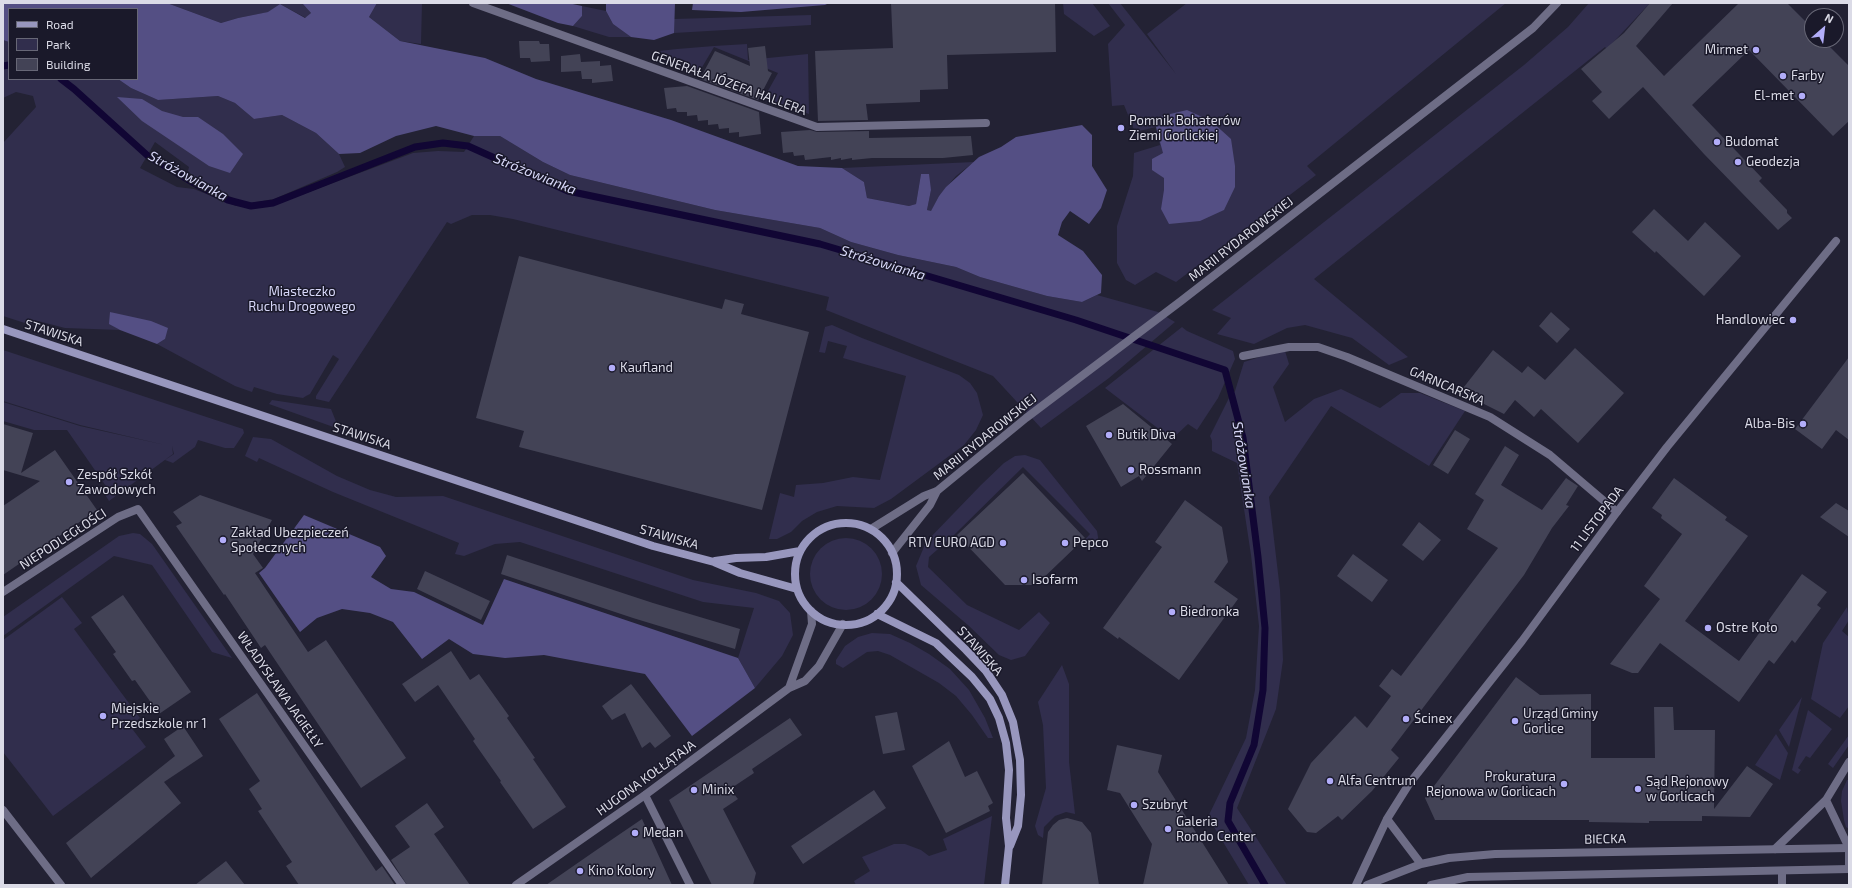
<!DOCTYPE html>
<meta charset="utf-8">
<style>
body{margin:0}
#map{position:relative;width:1852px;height:888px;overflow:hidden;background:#232234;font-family:"Exo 2",sans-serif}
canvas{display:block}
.frame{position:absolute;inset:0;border:4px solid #dbdbe7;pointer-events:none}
.legend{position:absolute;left:8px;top:8px;width:130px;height:72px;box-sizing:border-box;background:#1a192a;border:1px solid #676776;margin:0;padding:5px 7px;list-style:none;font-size:12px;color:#dbdbe7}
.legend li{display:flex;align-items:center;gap:8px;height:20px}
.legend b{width:20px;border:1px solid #676776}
.north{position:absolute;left:1804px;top:8px;width:40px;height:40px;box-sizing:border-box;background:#1a192a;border:1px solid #676776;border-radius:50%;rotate:28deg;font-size:11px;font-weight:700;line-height:16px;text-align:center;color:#dbdbe7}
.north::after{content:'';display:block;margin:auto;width:14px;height:18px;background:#b2adf9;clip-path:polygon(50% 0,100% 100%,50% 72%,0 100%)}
</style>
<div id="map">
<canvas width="1852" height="888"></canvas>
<div class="frame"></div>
<ul class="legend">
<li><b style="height:5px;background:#9897be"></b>Road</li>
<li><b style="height:11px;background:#312e4d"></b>Park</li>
<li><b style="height:11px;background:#434356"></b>Building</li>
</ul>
<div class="north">N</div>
</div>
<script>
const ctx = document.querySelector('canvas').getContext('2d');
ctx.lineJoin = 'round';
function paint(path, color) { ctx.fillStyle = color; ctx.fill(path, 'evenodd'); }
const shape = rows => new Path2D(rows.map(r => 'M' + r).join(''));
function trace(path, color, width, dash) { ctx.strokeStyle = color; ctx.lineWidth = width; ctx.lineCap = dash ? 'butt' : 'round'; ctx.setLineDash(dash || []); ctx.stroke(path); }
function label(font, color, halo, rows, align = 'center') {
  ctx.font = font + ' "Exo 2",sans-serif'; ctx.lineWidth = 3; ctx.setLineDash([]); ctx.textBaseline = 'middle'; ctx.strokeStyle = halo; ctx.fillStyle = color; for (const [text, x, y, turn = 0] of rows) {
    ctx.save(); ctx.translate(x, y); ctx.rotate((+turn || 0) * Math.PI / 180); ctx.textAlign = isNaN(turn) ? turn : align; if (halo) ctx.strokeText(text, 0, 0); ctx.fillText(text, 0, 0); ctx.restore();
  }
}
const green = shape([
 [167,3,302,3,311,13,306,18,280,4,269,12,238,18,221,23],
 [377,3,422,3,421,44,400,41,369,17],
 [1063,3,1092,3,1110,26,1094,36,1064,14],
 [1108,3,1120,3,1176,74,1147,34,1187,3,1506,3,1307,166,1316,175,1176,282,1156,272,1135,285,1126,280,1117,263,1117,226,1133,176,1134,153,1160,145,1156,127,1135,132,1124,105,1112,106,1108,44,1125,25],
 [1589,3,1650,3,1607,49,1605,47,1314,279,1408,357,1389,365,1352,338,1305,325,1287,328,1254,344,1217,334,1231,318,1212,310,1524,65,1568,27],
 [582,6,606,11,613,24,631,37,609,37,573,26,582,16],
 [811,15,811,25,674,33,674,19],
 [3,40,9,42,9,79,118,79,131,88,158,100,218,96,235,103,254,119,282,115,316,133,339,154,345,167,337,172,274,199,251,203,238,200,200,183,188,171,189,167,155,142,140,168,177,187,194,189,236,206,260,207,274,205,413,153,438,151,464,152,474,136,500,136,543,162,570,175,715,210,820,228,851,242,898,255,956,267,980,277,1047,296,1082,302,1097,295,1158,312,1175,322,1109,378,1041,428,993,376,826,310,829,297,513,219,490,215,472,215,451,224,447,222,329,402,316,399,316,396,339,359,333,355,310,394,306,396,303,398,277,394,254,387,252,392,235,386,157,344,165,339,110,312,110,324,120,330,65,328,34,320,31,325,3,316,3,143,36,107,33,96,16,92,3,98],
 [747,44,748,60,808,54,809,114,764,98,778,73,714,47,698,74,658,56,659,51,677,49,714,46],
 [974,162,956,176,939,196,931,212,927,210,931,190,921,174,916,204,909,206,867,198,864,182,842,168],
 [832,325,862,338,959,375,970,383,977,393,983,415,976,430,964,445,891,499,874,508,837,506,817,512,802,521,791,532,777,539,769,539,780,493,794,497,796,485,823,483,853,477,880,480,906,376,843,358,847,346,828,341,825,353,819,352,825,327],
 [1182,327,1187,331,1233,351,1235,359,1218,398,1197,430,1188,424,1172,439,1105,388],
 [3,350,243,429,244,433,234,448,225,448,198,440,195,447,173,463,165,460,174,454,172,446,173,454,109,501,104,493,108,489,67,430,34,430,3,421,3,402,80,426,165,445,80,425,3,401],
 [1285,351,1289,364,1273,387,1285,422,1314,399,1341,389,1380,408,1401,393,1420,393,1465,411,1429,466,1331,406,1269,497,1280,590,1283,660,1276,709,1237,808,1287,885,1249,885,1208,817,1246,738,1255,690,1259,626,1251,555,1237,463,1212,451,1212,441,1210,436,1229,398,1235,391,1244,362,1272,353],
 [272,400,331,409,339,429,269,404],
 [253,437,271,439,337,476,370,490,396,497,443,496,693,580,756,593,779,601,790,613,793,635,782,656,755,688,738,658,754,608,703,602,520,542,495,544,464,556,455,554,459,543,333,492,259,458,257,462,245,456],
 [1025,455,1040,460,1097,531,1099,543,1097,549,1085,548,1081,544,1090,534,1023,467,954,535,929,557,928,567,967,605,1019,630,1039,612,1050,623,1025,656,1011,660,999,655,969,626,921,585,916,566,926,542,981,485,1004,463,1015,456],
 [133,533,140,534,152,544,232,658,212,652,152,565,114,556,3,636,3,617,119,536],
 '810 574a36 36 0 1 1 72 0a36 36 0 1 1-72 0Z',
 [62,597,82,623,74,629,140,718,130,726,146,747,53,816,3,752,3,640],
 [1847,607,1849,620,1842,631,1849,637,1849,706,1840,718,1811,699,1823,643],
 [872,633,890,634,910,643,929,654,950,669,969,690,985,718,993,738,988,738,972,715,956,696,939,683,890,655,878,651,867,652,843,668,836,664,836,660,845,646,858,637],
 [1062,665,1069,684,1069,762,1075,814,1066,812,1055,816,1044,827,1043,838,1038,835,1035,826,1046,788,1043,725,1038,702],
 [1802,697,1789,747,1779,730],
 [1808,710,1832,729,1810,758,1806,756,1798,768,1801,770,1798,774,1792,770],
 [1776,734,1788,753,1780,780,1755,765],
 [1849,735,1849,745,1833,768,1828,764],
 [1847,780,1849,780,1849,829,1846,827,1844,820,1841,801,1842,791],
 [992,816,984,885,856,885,854,881,870,871,862,857,894,844,905,844,921,850,929,856,947,850,943,839]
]);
const forest = shape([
 [3,3,167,3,221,23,238,18,268,12,280,4,305,18,311,13,302,3,377,3,369,17,400,41,485,58,536,79,671,120,798,166,842,168,864,182,867,198,909,206,916,204,921,174,929,174,931,190,927,210,931,211,939,196,946,187,979,157,1001,147,1016,137,1082,125,1092,135,1092,166,1107,190,1101,208,1089,224,1070,211,1062,222,1058,235,1083,251,1102,275,1101,293,1082,302,1047,296,980,277,956,267,898,255,851,242,820,228,715,210,570,175,543,162,500,136,474,136,436,126,396,136,360,153,339,154,316,133,282,115,254,119,235,103,218,96,158,100,131,88,118,79,137,79,137,9,9,9,9,42,3,40],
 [506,3,568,3,582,6,582,16,573,26,558,23],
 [606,3,675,3,674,33,654,40,631,37,613,24,606,11],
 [693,3,733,4,829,3,825,5,741,12,692,10],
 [117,97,142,99,162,111,183,117,198,117,223,134,243,154,230,173,209,166,142,121],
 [1187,110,1211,121,1231,139,1235,166,1235,187,1224,210,1200,221,1169,224,1161,209,1164,190,1164,178,1152,170,1152,159,1163,153,1156,127,1162,116],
 [110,312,151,321,168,328,165,339,157,344,120,330,109,324],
 [304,515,380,547,386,556,371,577,391,589,414,592,483,625,504,579,738,658,755,688,692,736,645,674,544,655,505,658,473,654,449,639,422,659,393,622,370,613,342,609,317,618,300,632,259,573,265,568]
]);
const stream = shape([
 [3,66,9,65],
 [61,79,74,89,148,156,199,186,228,200,251,206,273,203,415,147,443,143,468,146,568,191,820,244,1076,320,1225,370,1243,438,1258,557,1265,628,1263,690,1254,745,1230,803,1228,821,1265,885]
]);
const building = shape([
 [891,3,1055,3,1056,52,947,55,948,89,920,90,920,102,866,104,868,120,818,121,815,51,893,48],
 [1650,3,1673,3,1636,46,1664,76,1739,3,1787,3,1812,28,1812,40,1823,40,1849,66,1849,121,1833,136,1749,50,1692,105,1762,178,1759,181,1787,210,1787,213,1792,218,1778,230,1704,154,1643,87,1609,119,1592,101,1602,92,1581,69,1624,33],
 [519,41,539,41,540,44,549,44,550,61,531,62,530,58,520,58],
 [765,46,768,71,772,73,758,100,700,79,715,51,750,66,748,48],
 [580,54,581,62,600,61,600,66,611,65,613,81,592,83,592,79,582,79,581,71,561,72,561,56],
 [687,86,759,112,761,134,739,137,739,132,729,133,729,128,719,129,718,124,708,125,708,120,698,121,697,115,687,116,687,112,677,112,676,108,667,109,664,88],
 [810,130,817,132,869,131,869,138,971,136,973,155,943,158,872,158,852,160,852,158,841,160,841,158,831,160,831,157,805,160,804,155,794,156,793,152,783,153,781,132],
 [1654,209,1688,241,1705,222,1741,256,1704,296,1656,251,1655,253,1632,232],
 [519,256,722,309,725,299,744,304,741,314,809,332,762,510,519,447,524,431,476,418],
 [1551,312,1570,329,1557,343,1539,326],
 [1575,348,1624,393,1578,443,1541,409,1534,417,1515,400,1504,414,1460,392,1493,350,1522,373,1528,366,1545,380],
 [1849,357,1849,440,1836,430,1822,449,1795,429],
 [1123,404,1172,444,1142,481,1139,476,1121,487,1086,426],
 [3,424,33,433,21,473,55,450,97,510,3,575,3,506,40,481,3,470],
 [1455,430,1470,439,1448,474,1433,465],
 [1505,446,1519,455,1501,485,1542,510,1566,478,1578,486,1566,505,1569,506,1552,528,1524,575,1391,750,1399,758,1372,791,1342,820,1338,816,1316,833,1307,832,1288,809,1311,763,1355,716,1367,728,1391,696,1379,686,1392,669,1401,676,1498,548,1467,529,1484,500,1475,494],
 [1023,473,1085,538,1036,585,1005,585,957,535],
 [1674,478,1727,517,1725,520,1748,536,1685,621,1739,661,1802,574,1827,592,1817,605,1821,608,1795,643,1792,640,1774,664,1769,660,1739,702,1660,643,1638,673,1632,673,1610,664,1660,599,1644,586,1682,534,1661,518,1662,515,1652,508],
 [200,495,272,520,253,554,263,568,255,573,308,652,326,640,406,758,361,788,265,645,261,648,225,594,224,595,176,526,182,523,173,512],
 [1185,500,1222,527,1228,562,1214,582,1238,599,1179,680,1119,637,1118,639,1103,628,1162,547,1155,542],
 [1836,503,1849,511,1849,537,1820,517],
 [1419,522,1441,540,1423,561,1402,545],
 [1353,554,1388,580,1372,602,1337,576],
 [507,555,653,603,740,629,735,649,633,618,501,574],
 [425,571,490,601,481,620,417,589],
 [123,595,191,692,159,714,135,680,132,681,113,654,116,652,91,617],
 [451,651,470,680,479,674,509,716,507,718,535,758,533,759,566,807,533,829,500,782,501,781,473,741,475,739,438,685,415,702,402,684],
 [1516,677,1540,695,1591,694,1591,758,1655,758,1654,707,1673,707,1674,730,1715,730,1714,809,1747,766,1773,784,1750,817,1702,816,1702,821,1649,821,1649,823,1589,822,1589,820,1435,820,1425,798],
 [631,684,671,736,655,748,650,742,642,748,625,713,612,720,602,706],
 [257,693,376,871,382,866,395,885,299,885,286,866,292,862,258,811,262,809,249,789,260,781,219,719],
 [897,712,905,750,883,754,875,716],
 [790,718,802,735,752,769,754,773,730,789,738,799,723,809,756,873,753,885,712,885,669,800],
 [183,726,203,756,164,782,181,803,91,878,66,843,175,756,164,739],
 [949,741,965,777,977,771,993,803,988,806,990,811,946,833,912,766],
 [1117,745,1162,755,1158,772,1229,885,1143,885,1152,844,1120,793,1107,790],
 [874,790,886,808,803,864,791,846],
 [427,803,444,827,434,834,470,885,407,885,391,860,410,847,395,826],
 [1067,818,1082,822,1091,833,1099,885,1042,885,1048,832,1053,825,1059,820],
 [642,819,672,885,546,885,595,851],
 [226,861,245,885,195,885]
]);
const minor = shape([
 [473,3,817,127,986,123],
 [1243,356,1289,347,1318,347,1347,357,1490,417,1550,455,1617,512],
 [3,592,118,517,138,509,402,885],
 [645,795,690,885],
 [1826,800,1849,848,1849,869],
 [3,810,61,885],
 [1775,849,1826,800,1849,762],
 [1782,885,1782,871]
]);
const tertiary = shape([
 [871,529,924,496,937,491,1026,418,1181,301,1533,28,1557,3],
 [892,553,930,505,937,491],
 [789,688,812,624,811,611],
 [1387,819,1421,864],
 [516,885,645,795,789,688,805,681,819,666,843,624],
 [1356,885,1387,819,1409,784,1522,641,1617,512,1667,447,1836,241],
 [1367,885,1421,864,1449,858,1495,854,1849,848],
 [1431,885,1468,877,1849,869]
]);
const secondary = shape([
 [3,329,653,546,714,562,740,573,797,589],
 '795 574a51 51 0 1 1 102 0a51 51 0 1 1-102 0Z',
 [715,561,736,558,766,557,800,551],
 [896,582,966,650,986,671,1002,695,1013,722,1020,760,1021,795,1018,826,1010,846],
 [877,614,936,643,972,677,990,699,999,718,1006,743,1009,770,1006,818,1009,846,1005,885]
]);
const markers = [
 [1756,50,4,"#b2adf9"],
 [1783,76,4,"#b2adf9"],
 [1802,96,4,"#b2adf9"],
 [1121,128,4,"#b2adf9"],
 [1717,142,4,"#b2adf9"],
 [1738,162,4,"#b2adf9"],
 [1793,320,4,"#b2adf9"],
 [612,368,4,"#b2adf9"],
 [1803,424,4,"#b2adf9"],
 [1109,435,4,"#b2adf9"],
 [1131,470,4,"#b2adf9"],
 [69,482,4,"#b2adf9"],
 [223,540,4,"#b2adf9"],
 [1003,543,4,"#b2adf9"],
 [1065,543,4,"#b2adf9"],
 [1024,580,4,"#b2adf9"],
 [1172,612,4,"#b2adf9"],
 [1708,628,4,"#b2adf9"],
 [103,716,4,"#b2adf9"],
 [1406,719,4,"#b2adf9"],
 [1515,721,4,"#b2adf9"],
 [1330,781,4,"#b2adf9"],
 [1564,784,4,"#b2adf9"],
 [1638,789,4,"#b2adf9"],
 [694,790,4,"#b2adf9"],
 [1134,805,4,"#b2adf9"],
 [1168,829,4,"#b2adf9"],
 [635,833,4,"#b2adf9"],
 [580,871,4,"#b2adf9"]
];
const poiNames = [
 ["Mirmet",1748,50,"right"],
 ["Farby",1791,76],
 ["El-met",1794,96,"right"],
 ["Pomnik Bohaterów",1129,121],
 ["Ziemi Gorlickiej",1129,136],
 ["Budomat",1725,142],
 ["Geodezja",1746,162],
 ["Handlowiec",1785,320,"right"],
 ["Kaufland",620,368],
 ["Alba-Bis",1795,424,"right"],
 ["Butik Diva",1117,435],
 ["Rossmann",1139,470],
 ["Zespół Szkół",77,475],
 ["Zawodowych",77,490],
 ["Zakład Ubezpieczeń",231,533],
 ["Społecznych",231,548],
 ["RTV EURO AGD",995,543,"right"],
 ["Pepco",1073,543],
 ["Isofarm",1032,580],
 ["Biedronka",1180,612],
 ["Ostre Koło",1716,628],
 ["Miejskie",111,709],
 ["Przedszkole nr 1",111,724],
 ["Urząd Gminy",1523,714],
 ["Gorlice",1523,729],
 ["Ścinex",1414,719],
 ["Prokuratura",1556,777,"right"],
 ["Rejonowa w Gorlicach",1556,792,"right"],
 ["Alfa Centrum",1338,781],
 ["Sąd Rejonowy",1646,782],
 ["w Gorlicach",1646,797],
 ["Minix",702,790],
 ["Szubryt",1142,805],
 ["Galeria",1176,822],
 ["Rondo Center",1176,837],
 ["Medan",643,833],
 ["Kino Kolory",588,871]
];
const streetNames = [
 ["GENERAŁA JÓZEFA HALLERA",729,83,20],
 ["MARII RYDAROWSKIEJ",1241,239,-38],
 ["STAWISKA",54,333,18],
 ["GARNCARSKA",1447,386,23],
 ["STAWISKA",362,436,18],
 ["MARII RYDAROWSKIEJ",985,437,-39],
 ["11 LISTOPADA",1597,519,-53],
 ["STAWISKA",669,537,16],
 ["NIEPODLEGŁOŚCI",63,539,-33],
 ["STAWISKA",980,651,48],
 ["WŁADYSŁAWA JAGIEŁŁY",280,690,55],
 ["HUGONA KOŁŁĄTAJA",646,778,-36],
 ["BIECKA",1605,839,-1]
];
const parkNames = [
 ["Miasteczko",302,292],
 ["Ruchu Drogowego",302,307]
];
const waterNames = [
 ["Stróżowianka",535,174,22],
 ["Stróżowianka",188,176,29],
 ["Stróżowianka",883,263,17],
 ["Stróżowianka",1244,465,81]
];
paint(green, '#312e4d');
paint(forest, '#544f84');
trace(stream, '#110634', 7);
paint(building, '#434356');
trace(minor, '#6e6d86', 8);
trace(tertiary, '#6e6d86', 8);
trace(secondary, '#9897be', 8);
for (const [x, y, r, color] of markers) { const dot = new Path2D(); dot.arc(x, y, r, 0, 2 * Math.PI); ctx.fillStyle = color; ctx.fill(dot); trace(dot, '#1a192a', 1.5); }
label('13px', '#dbdbe7', '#1a192a', poiNames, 'left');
label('13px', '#dbdbe7', '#1a192a', streetNames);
label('13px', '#d8d8f9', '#1a192a', parkNames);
label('italic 14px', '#d9d9fa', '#1a192a', waterNames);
</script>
